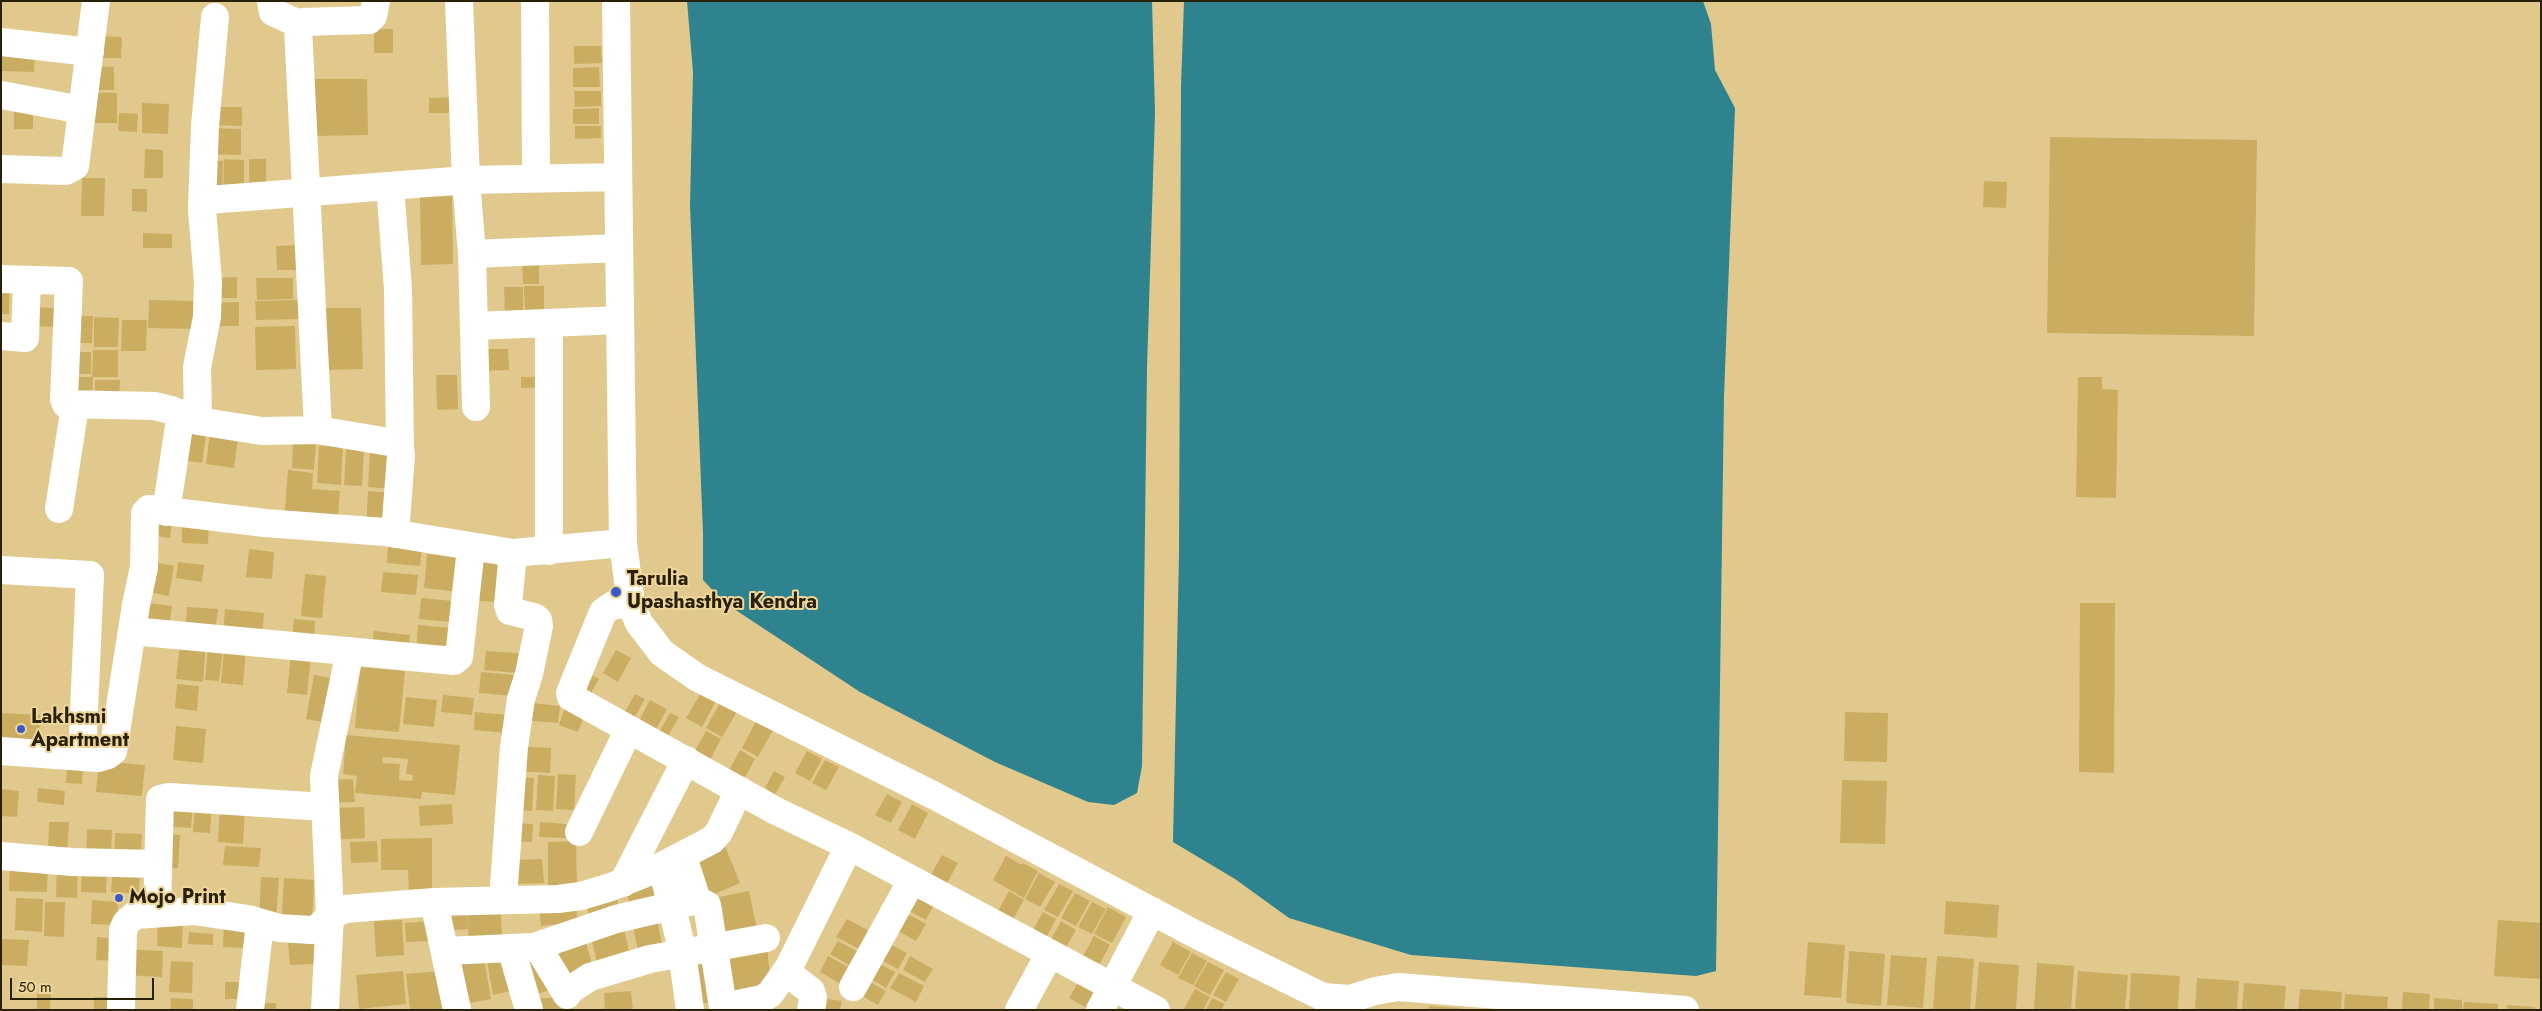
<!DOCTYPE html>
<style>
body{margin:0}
#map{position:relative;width:2542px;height:1011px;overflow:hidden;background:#e1c98e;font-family:Jost,sans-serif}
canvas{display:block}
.frame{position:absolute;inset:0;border:2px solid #292008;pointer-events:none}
.scale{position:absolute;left:10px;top:978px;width:144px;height:22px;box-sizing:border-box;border:2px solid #292008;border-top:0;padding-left:6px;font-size:15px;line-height:18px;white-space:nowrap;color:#292008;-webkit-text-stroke:4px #eed69a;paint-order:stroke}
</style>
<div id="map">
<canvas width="2542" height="1011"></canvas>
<div class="frame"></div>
<div class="scale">50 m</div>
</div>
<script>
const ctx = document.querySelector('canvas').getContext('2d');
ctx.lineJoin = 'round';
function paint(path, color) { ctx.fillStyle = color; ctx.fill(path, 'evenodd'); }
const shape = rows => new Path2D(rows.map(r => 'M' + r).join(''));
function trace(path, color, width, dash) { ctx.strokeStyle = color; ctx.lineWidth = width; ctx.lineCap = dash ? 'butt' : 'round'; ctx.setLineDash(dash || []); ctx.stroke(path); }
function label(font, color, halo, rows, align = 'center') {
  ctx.font = font + ' Jost,sans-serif'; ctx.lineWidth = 4; ctx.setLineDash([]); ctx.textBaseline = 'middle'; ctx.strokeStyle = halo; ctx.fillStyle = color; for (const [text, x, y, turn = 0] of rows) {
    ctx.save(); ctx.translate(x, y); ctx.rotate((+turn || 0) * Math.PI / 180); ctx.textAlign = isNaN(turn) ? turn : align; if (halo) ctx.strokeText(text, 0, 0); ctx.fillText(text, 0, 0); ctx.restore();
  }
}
const water = shape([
 [687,1,1152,1,1155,113,1147,368,1142,766,1137,793,1114,805,1088,802,995,762,860,692,725,603,703,580,703,533,690,205,693,72],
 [1184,1,1703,1,1711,24,1715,70,1735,108,1724,396,1716,971,1696,976,1411,955,1289,918,1235,879,1173,842,1179,555,1181,86]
]);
const building = shape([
 [374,29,393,29,393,53,374,53],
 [95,36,122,37,121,58,95,58],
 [574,46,601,46,602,63,574,64],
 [1,53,35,54,34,72,1,71],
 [90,66,114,67,114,90,89,90],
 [599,67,600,87,573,87,573,68],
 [314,79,367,79,368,135,315,136],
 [574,91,601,91,601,106,575,107],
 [87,92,117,93,117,123,86,123],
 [453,97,454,113,429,113,429,98],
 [142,103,169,104,168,134,142,133],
 [212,107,242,107,242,126,211,125],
 [599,108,599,124,573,124,573,109],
 [14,111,33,112,33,129,14,129],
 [119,113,138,114,137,132,118,131],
 [575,126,601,126,601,138,575,139],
 [207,128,241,129,241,155,206,154],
 [2050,137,2257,140,2254,336,2047,333],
 [145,149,163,150,163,178,144,178],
 [224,159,244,160,244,197,223,196],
 [249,159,266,159,266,193,249,193],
 [204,160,223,161,222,196,203,196],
 [82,178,105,178,104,216,81,216],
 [1984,181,2007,182,2006,208,1983,207],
 [132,189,147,189,147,212,132,211],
 [452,196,453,264,421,265,420,197],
 [143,233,172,234,172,248,143,248],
 [298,245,299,270,277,270,276,246],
 [539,257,539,284,523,284,522,258],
 [237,277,237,298,212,298,211,278],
 [256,278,293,278,293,299,257,300],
 [524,286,544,286,544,316,525,316],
 [504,287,523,287,523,315,505,316],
 [1,291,9,291,9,314,1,314],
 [149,300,193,301,193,329,148,328],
 [299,300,299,319,256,320,255,301],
 [239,302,239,326,211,326,211,303],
 [33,307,55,308,54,327,33,326],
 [319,308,361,308,363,369,321,370],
 [70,316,93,316,92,343,69,343],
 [94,317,119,318,118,347,94,347],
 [122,320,147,320,146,351,121,351],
 [295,326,296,369,256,370,255,327],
 [483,349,508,349,509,370,483,371],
 [93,350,118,350,118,377,92,377],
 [68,352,91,352,91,374,67,374],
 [436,375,457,375,458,409,437,410],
 [66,377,93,377,92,400,66,399],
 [521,377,542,377,542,387,521,388],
 [2078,377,2102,377,2102,389,2118,390,2116,498,2076,497],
 [95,380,120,380,119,403,95,403],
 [179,431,206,435,202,463,176,459],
 [210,434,238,438,234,468,206,464],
 [293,443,316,444,314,470,292,468],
 [319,446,343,447,341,485,317,483],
 [346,448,364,449,362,486,344,485],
 [370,450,397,452,395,489,368,487],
 [288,470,313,473,312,489,340,491,337,525,284,521],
 [368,491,395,493,393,531,366,529],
 [149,517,172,520,170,538,146,535],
 [182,521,209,521,208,544,182,543],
 [388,544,422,547,420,566,387,563],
 [249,549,274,552,272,579,246,577],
 [427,554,463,557,459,592,424,588],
 [471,560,498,563,495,602,467,600],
 [148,561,174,566,169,596,143,591],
 [178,562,204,565,202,582,176,578],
 [383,572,418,575,416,595,381,592],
 [305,574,326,576,322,618,301,616],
 [421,598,453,601,450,622,419,619],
 [141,602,172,606,169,627,138,623],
 [2080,603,2115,603,2114,773,2079,772],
 [187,607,218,609,215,634,185,631],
 [225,609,264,613,262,640,223,636],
 [294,619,315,621,314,641,292,639],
 [418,625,453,628,451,657,416,654],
 [374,631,410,635,408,652,372,649],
 [180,644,206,646,203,682,176,679],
 [208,647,223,649,219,681,205,680],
 [224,648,246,650,243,685,221,683],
 [616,650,631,658,618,682,603,673],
 [486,651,518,653,517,673,484,670],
 [291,654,311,656,307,695,287,693],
 [360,667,405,671,399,732,355,728],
 [481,672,515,675,513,696,479,693],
 [584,672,599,679,587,700],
 [314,675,336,679,328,723,306,719],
 [177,684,199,686,197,711,175,708],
 [701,693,716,701,702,727,686,718],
 [635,694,645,699,632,722,622,717],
 [443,695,474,698,472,715,441,712],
 [406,697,437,700,434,727,403,724],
 [650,700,667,709,654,733,637,724],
 [567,701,587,709,578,732,559,725],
 [522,702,560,706,558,723,520,720],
 [720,703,737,712,722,737,706,728],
 [475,712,508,715,506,733,474,730],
 [1845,712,1888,713,1887,762,1844,761],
 [1,713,40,715,39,746,1,743],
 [670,713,679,717,667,738,658,734],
 [756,721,773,730,758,757,742,748],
 [176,726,206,729,203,763,173,760],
 [706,731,721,739,708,764,692,756],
 [346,735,460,745,455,795,422,792,421,799,355,793,357,776,343,774],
 [383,757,408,759,406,774,413,775,412,781,399,780,400,764,382,763],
 [518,746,551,748,550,773,517,771],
 [740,750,755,759,742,783,727,774],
 [807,751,822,759,810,781,795,773],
 [825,760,839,767,826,790,812,783],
 [99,761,145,765,142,796,96,792],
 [67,765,83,766,82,784,66,783],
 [774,771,785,777,775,794,765,788],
 [558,774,576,775,574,810,556,809],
 [538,775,555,776,553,811,536,810],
 [513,777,534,778,532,811,511,810],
 [353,779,355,802,327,803,326,780],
 [1842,780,1887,781,1885,844,1840,843],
 [38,788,65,791,64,805,37,802],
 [1,789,19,791,17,817,1,816],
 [887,794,902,802,891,823,875,815],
 [162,802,193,804,191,828,161,826],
 [452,804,453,824,420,826,419,806],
 [912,804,928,813,915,839,898,830],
 [195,806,212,807,210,833,193,832],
 [220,807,245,809,243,844,218,842],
 [364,807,365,838,329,840,327,808],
 [49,822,69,822,67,853,48,853],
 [510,822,533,824,532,842,509,841],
 [540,822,567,824,566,838,539,837],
 [87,829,112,830,111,862,86,861],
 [115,833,142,834,140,861,114,860],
 [161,834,180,835,178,868,160,868],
 [432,838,432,900,409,901,408,870,381,870,381,839],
 [377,841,378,862,351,863,350,842],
 [576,841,577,887,548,888,548,842],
 [724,844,740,883,705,898,689,858],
 [225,846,261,848,259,867,223,865],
 [942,855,958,863,944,889,928,880],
 [1006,856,1022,865,1018,873,1023,863,1038,871,1024,898,993,880],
 [542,859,544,883,514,884,513,860],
 [10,862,48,863,47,892,9,891],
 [57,864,78,865,77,898,56,897],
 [82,866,107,867,106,893,81,892],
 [113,866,140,867,139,894,111,892],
 [1039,873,1055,882,1040,907,1025,899],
 [261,877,279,878,276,920,259,919],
 [284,878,314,880,312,926,281,924],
 [654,879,662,906,632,914,625,888],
 [1059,884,1073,891,1058,917,1044,910],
 [749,891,758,933,718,941,709,899],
 [1009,891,1024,900,1009,926,994,918],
 [910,892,934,905,926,920,902,907],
 [1075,893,1090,901,1076,926,1061,918],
 [616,895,620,913,590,920,586,902],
 [16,898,43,899,42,932,15,930],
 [92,900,118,902,117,925,91,924],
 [500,901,503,947,469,948,467,902],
 [575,901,578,922,541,926,539,905],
 [1946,901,1999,905,1997,938,1944,934],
 [45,902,65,902,64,937,44,936],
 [1092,902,1106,909,1092,934,1078,927],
 [466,904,468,929,441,931,440,905],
 [1108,907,1126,917,1112,943,1094,934],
 [902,911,926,924,916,941,892,928],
 [1043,912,1056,919,1043,944,1029,937],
 [656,913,663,950,639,955,631,918],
 [158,917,183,918,182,948,157,946],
 [847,919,873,933,863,951,836,937],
 [402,920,404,955,376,957,374,921],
 [2498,920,2541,923,2541,979,2494,976],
 [224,921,247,922,246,948,223,947],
 [431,921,432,941,406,942,405,923],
 [1061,921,1076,930,1064,951,1049,943],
 [623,924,631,961,598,968,590,932],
 [189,932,213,934,213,945,188,944],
 [583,933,594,971,562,981,549,945],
 [1094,936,1110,945,1095,972,1079,963],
 [97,937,113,938,113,961,96,960],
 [1,939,29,940,27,966,1,965],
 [314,939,315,964,290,965,288,940],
 [838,941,862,954,854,968,830,954],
 [884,941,907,953,898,969,875,957],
 [1173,942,1191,952,1178,975,1160,965],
 [1808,942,1845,945,1841,998,1804,995],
 [767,946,771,986,746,993,723,991,719,950],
 [126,949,163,951,162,977,125,975],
 [1849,951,1885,954,1881,1006,1846,1003],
 [509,952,516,990,493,995,486,956],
 [540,952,553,989,528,997,515,960],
 [1192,953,1207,961,1193,985,1178,978],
 [713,955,717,1002,692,1004,688,958],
 [1891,955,1927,958,1923,1008,1887,1005],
 [828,956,853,970,844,986,820,972],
 [910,956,933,969,925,982,903,970],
 [1937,956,1974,959,1970,1010,1933,1009],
 [484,958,491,999,458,1005,450,964],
 [171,961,193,962,192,993,169,992],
 [874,961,895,972,886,988,865,976],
 [1208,962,1224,970,1210,995,1194,986],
 [1979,962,2019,965,2016,1010,1975,1010],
 [2037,963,2074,966,2071,1010,2034,1010],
 [403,971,406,1004,359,1009,356,975],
 [441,971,445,1010,410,1010,406,974],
 [2078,971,2128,975,2125,1010,2075,1010],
 [1226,972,1239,979,1226,1002,1213,995],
 [899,973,924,986,916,1002,890,988],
 [2131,973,2180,976,2178,1010,2129,1010],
 [2197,978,2239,981,2237,1010,2195,1010],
 [865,979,886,991,878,1005,857,993],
 [1079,981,1100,992,1090,1010,1069,998],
 [225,982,246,982,246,999,225,999],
 [2244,983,2286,986,2284,1010,2242,1010],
 [1195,989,1210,997,1203,1010,1183,1010],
 [2300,989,2342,992,2341,1010,2298,1010],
 [631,991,633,1010,605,1010,604,993],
 [2403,992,2430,994,2429,1010,2402,1010],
 [37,994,51,994,50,1010,37,1010],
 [2345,994,2388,997,2387,1010,2344,1010],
 [94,997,115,997,114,1010,94,1010],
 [562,997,563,1009,532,1010,531,999],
 [814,997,842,1001,840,1010,812,1010],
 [171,998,193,999,193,1010,170,1010],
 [1212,998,1225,1004,1221,1010,1206,1010],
 [2434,998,2462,1000,2462,1010,2434,1010],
 [2464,1002,2498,1004,2498,1010,2463,1010],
 [258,1003,276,1003,276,1010,258,1010],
 [2507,1005,2535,1007,2535,1010,2507,1010],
 [1429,1006,1461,1008,1461,1010,1429,1010]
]);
const minor = shape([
 [271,1,273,12,299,24],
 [459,1,466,180,617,177],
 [535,1,536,177],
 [616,1,623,543,631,604,639,623,662,653,698,678,933,795,1195,934,1323,997,1350,999,1375,991,1398,987,1685,1010],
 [1,42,90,52],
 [1,95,82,110],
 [1,169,66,171,75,166,96,1],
 [390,186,398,289,400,448],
 [202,206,205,126,215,17],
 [472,254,618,248],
 [1,279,69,281,64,399,66,404,154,406,171,410,198,421,236,427,262,431,318,430,395,443,400,448,401,455,395,534],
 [549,324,549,551],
 [474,326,620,320],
 [1,336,25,338,27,280],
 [198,421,197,367,207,317,208,282,202,210,205,203,208,200,466,180,472,254,476,407],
 [318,430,298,27,302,22,369,20,373,16,376,1],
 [59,509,75,406],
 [166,512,181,413],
 [1,570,90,575,82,757],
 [631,604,613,605,603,612,570,693,571,697,776,811,849,846,1156,1010],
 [132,631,454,661,459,657,471,548],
 [1,751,98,758,108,755,113,751,136,605,144,567,145,513,149,509,265,523,385,532,513,553,623,543],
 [579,832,629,729],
 [1,856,72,862,158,864],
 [683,857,697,900,707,905,708,911,723,1007,762,999,770,994,789,967,849,846],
 [662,867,681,945,690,1010],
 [623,883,686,760],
 [503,899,514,747,521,699,529,674,539,626,538,620,534,617,510,611,508,605,513,553],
 [434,902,457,1010],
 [157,912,160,799,169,797,325,807],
 [537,946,567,995],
 [511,948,529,1010],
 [445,951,534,947,616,919,697,900],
 [786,972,811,991,813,998,811,1010],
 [853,987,912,880],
 [567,992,590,977,650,959,766,938],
 [121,1010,123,930,126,923,135,915,194,911,248,919,279,928,311,930,317,929,330,916,345,909,434,902,558,899,581,896,611,887,656,869,712,840,719,832,739,790],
 [250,1010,260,923],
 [325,1010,330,916,324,776,350,651],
 [1019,1010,1049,955],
 [1100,1010,1152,911]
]);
const markers = [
 [616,592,6,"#3c59cb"],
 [21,729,5,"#3c59cb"],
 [119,898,5,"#3c59cb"]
];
const poiNames = [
 ["Tarulia",627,580],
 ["Upashasthya Kendra",627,603],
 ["Lakhsmi",31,718],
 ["Apartment",31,741],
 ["Mojo Print",129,898]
];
paint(water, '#2e838f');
paint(building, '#cbad62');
trace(minor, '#fff', 28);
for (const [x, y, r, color] of markers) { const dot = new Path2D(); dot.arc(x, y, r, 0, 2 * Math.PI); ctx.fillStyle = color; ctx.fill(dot); trace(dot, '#eed69a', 2); }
label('bold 20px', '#292008', '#eed69a', poiNames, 'left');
</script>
